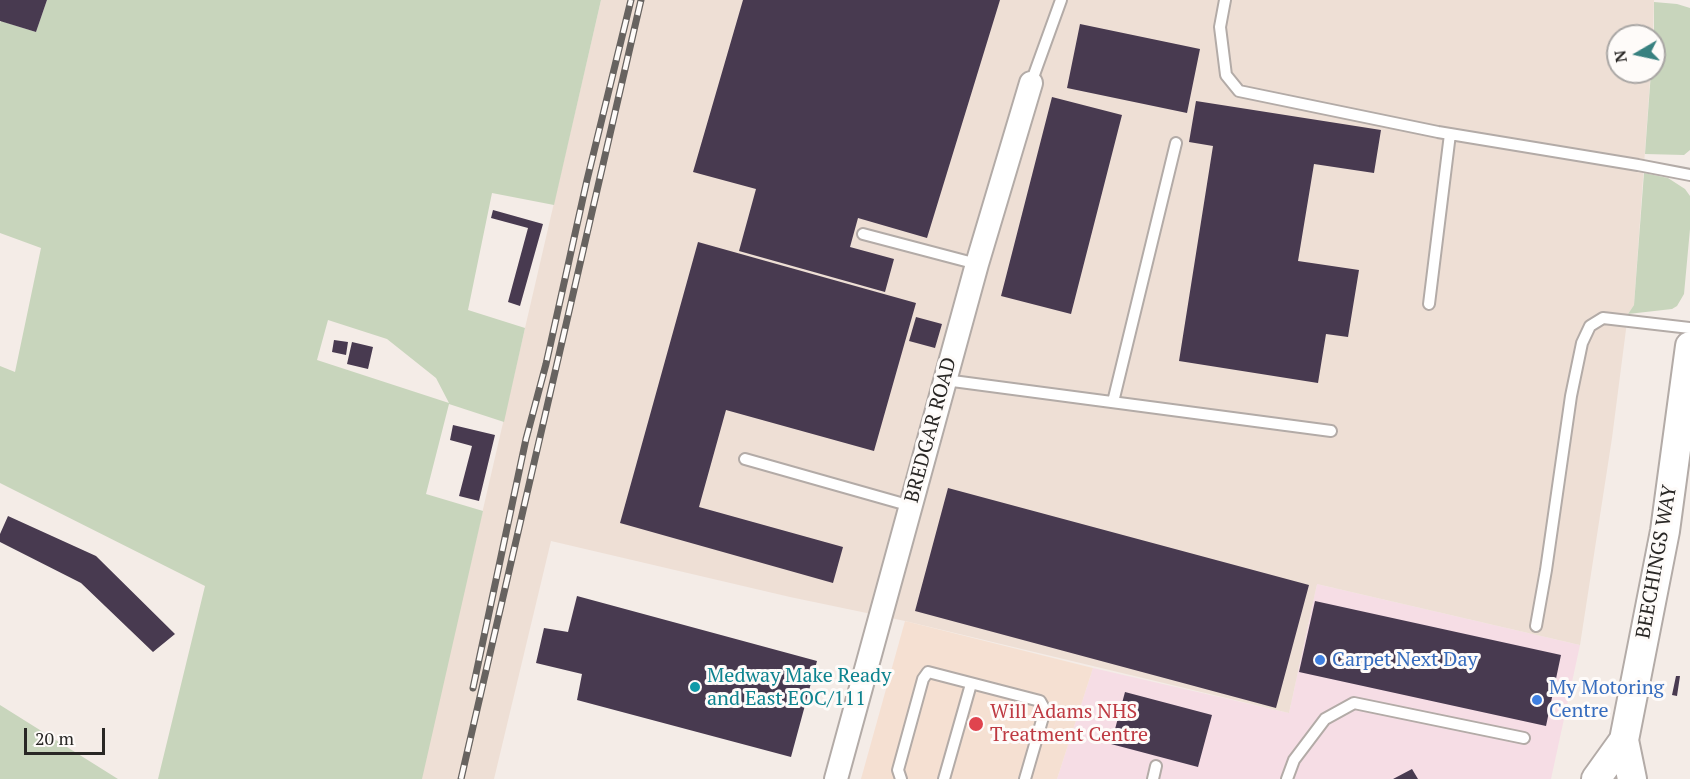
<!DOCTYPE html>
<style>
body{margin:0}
#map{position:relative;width:1690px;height:779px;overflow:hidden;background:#f4ece7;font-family:"PT Serif",serif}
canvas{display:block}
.north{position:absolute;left:1606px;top:24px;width:60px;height:60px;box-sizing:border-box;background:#fefbf9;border:2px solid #a9a6a4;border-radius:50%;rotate:261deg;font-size:16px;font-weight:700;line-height:24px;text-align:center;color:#292725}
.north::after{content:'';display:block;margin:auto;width:21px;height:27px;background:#388180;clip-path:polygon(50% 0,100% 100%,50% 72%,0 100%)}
.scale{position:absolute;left:24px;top:728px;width:81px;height:27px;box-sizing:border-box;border:3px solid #292725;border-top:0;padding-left:8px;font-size:18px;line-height:21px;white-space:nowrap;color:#292725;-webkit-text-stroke:4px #fefbf9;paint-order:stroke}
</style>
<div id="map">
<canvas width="1690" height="779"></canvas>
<div class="north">N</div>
<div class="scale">20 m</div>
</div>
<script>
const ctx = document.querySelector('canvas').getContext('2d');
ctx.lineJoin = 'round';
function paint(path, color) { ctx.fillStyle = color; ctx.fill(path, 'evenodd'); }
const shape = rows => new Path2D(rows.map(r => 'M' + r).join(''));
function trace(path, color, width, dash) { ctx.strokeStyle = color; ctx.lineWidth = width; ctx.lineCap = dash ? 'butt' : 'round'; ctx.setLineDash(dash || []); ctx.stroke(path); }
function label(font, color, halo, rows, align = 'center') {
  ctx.font = font + ' "PT Serif",serif'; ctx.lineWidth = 6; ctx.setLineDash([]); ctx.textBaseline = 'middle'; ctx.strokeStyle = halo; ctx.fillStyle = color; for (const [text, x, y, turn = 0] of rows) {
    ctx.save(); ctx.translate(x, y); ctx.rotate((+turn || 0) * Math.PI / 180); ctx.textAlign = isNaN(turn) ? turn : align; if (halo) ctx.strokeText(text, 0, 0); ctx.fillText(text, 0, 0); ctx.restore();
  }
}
const commercial = shape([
 [1317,584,1580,645,1551,779,1057,779,1093,668,1289,713]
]);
const built = shape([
 [601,0,1654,0,1653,36,1618,36,1618,72,1651,72,1650,81,1634,305,1628,314,1612,438,1580,645,1317,584,1289,713,905,621,790,597,551,541,494,779,415,779,430,738]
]);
const medical = shape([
 [905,621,1093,668,1057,779,861,779]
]);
const green = shape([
 [47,0,601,0,554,205,492,193,468,310,525,328,504,422,449,404,426,494,483,511,422,779,158,779,205,586,0,483,0,366,15,372,41,248,0,233,0,23,1,21,36,32],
 [328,320,387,339,436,378,449,403,317,360],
 [1654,2,1677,4,1690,8,1690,150,1684,155,1645,154,1651,72,1654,72],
 [1644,173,1668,178,1685,189,1690,196,1690,229,1684,294,1677,306,1672,309,1628,314,1634,305],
 [0,705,118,779,0,779]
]);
const building = shape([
 [0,0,47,0,36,32,0,21],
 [743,0,1000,0,927,238,858,218,850,247,894,259,885,292,739,251,756,189,693,172],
 [1080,24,1200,49,1187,113,1067,88],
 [1052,97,1122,115,1071,314,1001,296],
 [1196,101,1381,130,1374,173,1314,164,1298,261,1359,270,1348,337,1326,334,1318,383,1179,361,1213,146,1189,142],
 [493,210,543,224,520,306,508,302,528,228,491,218],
 [698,242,916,303,874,451,726,410,699,507,843,547,833,583,620,523],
 [916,317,942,324,935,348,909,341],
 [334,340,348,342,346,355,332,352],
 [352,342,373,347,368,369,347,364],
 [453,425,495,435,479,501,459,496,472,446,450,440],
 [948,488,1309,585,1276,708,915,611],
 [8,516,96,556,175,634,153,652,81,583,0,542,0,534],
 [577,596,817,661,791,757,577,700,582,674,536,663,544,628,568,632],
 [1315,601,1561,655,1546,726,1299,672],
 [1676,676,1680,676,1677,696,1672,695],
 [1125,692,1212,715,1198,767,1111,744],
 [1412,769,1418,779,1393,779]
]);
const service = shape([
 [1225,0,1220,27,1226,75,1239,91,1438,132,1638,165,1690,175],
 [1031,83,1061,0],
 [863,234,977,264],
 [1429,304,1450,134],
 [945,380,1331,431],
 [1113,402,1176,143],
 [745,459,911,506],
 [1536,626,1546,570,1571,396,1582,343,1590,326,1603,318,1690,328],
 [901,779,898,770,923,679,928,672,1040,701,1045,710,1025,779],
 [944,779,971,684],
 [1153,779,1156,766],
 [1287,779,1294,760,1325,719,1354,703,1524,738]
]);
const minor = shape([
 [836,779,977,264,1031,83]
]);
const tertiary = shape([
 [1596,779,1624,740],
 [1632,779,1624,740,1665,531,1690,346]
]);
const rail = shape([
 [473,688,526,439,546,364,587,180,631,0],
 [461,779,641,0]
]);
const markers = [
 [1320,660,6,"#3f7fe0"],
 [695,687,6,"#0f9aa8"],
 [1537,700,6,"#3f7fe0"],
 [976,724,8,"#e0444e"]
];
const streetNames = [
 ["BREDGAR ROAD",931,430,-75],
 ["BEECHINGS WAY",1657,562,-80]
];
const shopNames = [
 ["Carpet Next Day",1332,660],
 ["My Motoring",1549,688],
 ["Centre",1549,711]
];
const cultureNames = [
 ["Medway Make Ready",707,676],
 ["and East EOC/111",707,699]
];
const healthNames = [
 ["Will Adams NHS",990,712],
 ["Treatment Centre",990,735]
];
paint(commercial, '#f6dde5');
paint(built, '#eedfd5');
paint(medical, '#f5e0d2');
paint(green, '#c8d5bc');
paint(building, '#483a50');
trace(service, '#b3aba7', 14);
trace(minor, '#b3aba7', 26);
trace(tertiary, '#b3aba7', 32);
trace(service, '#fff', 10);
trace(minor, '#fff', 22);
trace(tertiary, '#fff', 28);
trace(rail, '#676360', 7);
trace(rail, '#fefbf9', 4.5, [14]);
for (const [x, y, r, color] of markers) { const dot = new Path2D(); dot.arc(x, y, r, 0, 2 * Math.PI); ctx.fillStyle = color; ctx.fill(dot); trace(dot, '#fefbf9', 2); }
label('20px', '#292725', '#fefbf9', streetNames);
label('20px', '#366cbe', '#fefbf9', shopNames, 'left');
label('20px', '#0d838f', '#fefbf9', cultureNames, 'left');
label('20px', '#be3a42', '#fefbf9', healthNames, 'left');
</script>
